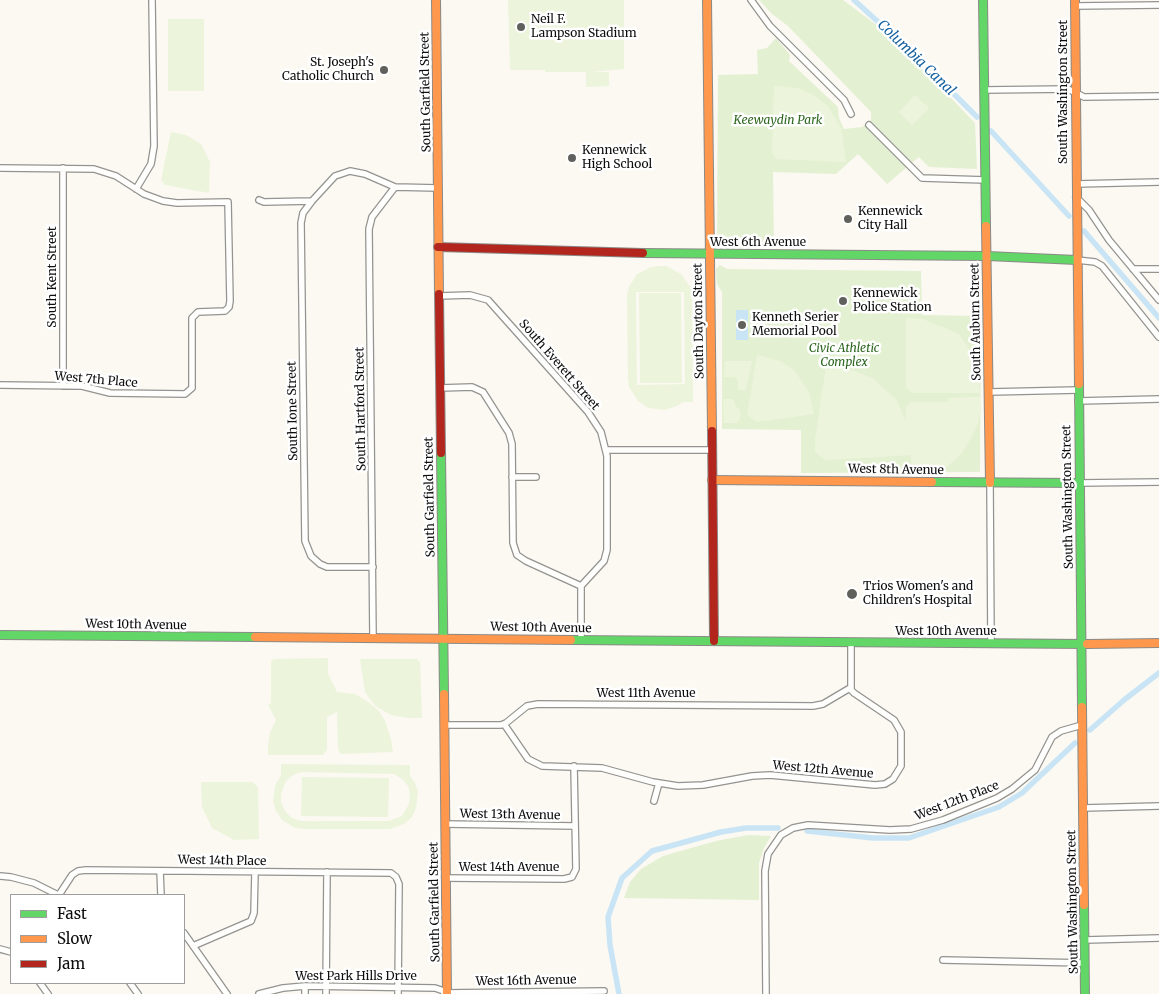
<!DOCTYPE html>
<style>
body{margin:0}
#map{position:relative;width:1159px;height:994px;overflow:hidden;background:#fbf9f2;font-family:Merriweather,serif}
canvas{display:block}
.legend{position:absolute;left:10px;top:894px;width:175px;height:90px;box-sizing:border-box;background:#fff;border:1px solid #9e9e9e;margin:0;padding:6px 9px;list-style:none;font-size:15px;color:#0d0d0d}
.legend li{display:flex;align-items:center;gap:10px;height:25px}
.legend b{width:25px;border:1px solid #9e9e9e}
</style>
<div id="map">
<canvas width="1159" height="994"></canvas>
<ul class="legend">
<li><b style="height:6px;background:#63d668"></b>Fast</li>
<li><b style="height:6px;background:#ff974d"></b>Slow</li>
<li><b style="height:6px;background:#b3261e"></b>Jam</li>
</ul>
</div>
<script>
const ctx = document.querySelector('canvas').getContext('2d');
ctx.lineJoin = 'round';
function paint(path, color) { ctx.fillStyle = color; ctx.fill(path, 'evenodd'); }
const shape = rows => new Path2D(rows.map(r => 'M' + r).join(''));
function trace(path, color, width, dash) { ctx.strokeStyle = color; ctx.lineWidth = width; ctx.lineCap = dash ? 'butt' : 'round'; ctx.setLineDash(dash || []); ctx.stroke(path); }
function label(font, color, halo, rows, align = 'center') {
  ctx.font = font + ' Merriweather,serif'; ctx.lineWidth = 5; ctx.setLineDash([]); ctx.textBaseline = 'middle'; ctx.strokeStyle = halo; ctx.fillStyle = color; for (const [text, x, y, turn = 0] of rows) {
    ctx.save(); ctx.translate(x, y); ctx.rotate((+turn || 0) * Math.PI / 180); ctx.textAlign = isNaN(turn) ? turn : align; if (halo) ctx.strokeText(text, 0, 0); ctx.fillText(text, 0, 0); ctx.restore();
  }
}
const green = shape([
 [759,0,843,0,879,27,920,66,975,123,977,169,929,167,919,157,887,184,858,154,836,174,773,172,774,248,722,247,717,241,718,75,758,74,757,50,767,48,776,38,790,55,789,61,838,107,839,118,844,129,862,127,871,120,871,112,788,26,772,14],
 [720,265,727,269,921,271,922,315,981,316,980,472,801,473,801,430,722,429,722,292,717,284,716,269],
 [748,835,771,836,764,848,759,863,759,900,624,898,630,882,641,869,663,856,716,841]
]);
const pitch = shape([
 [508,0,624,0,624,69,592,72,609,72,609,86,586,87,586,72,545,72,545,70,510,70],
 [168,19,204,19,204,91,168,91],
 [774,86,799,88,815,96,828,106,841,128,846,162,776,159,772,153],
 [915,95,929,108,912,125,899,112],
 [171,132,186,135,201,144,210,162,209,193,165,185,161,180],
 [658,266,666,266,681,274,691,288,692,299,693,402,683,402,677,406,665,410,648,408,638,401,629,387,628,379,627,295,629,287,637,274,649,268],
 [636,292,684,292,685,384,637,385],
 [639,293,681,293,682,383,640,383],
 [906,318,923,319,959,334,973,355,978,375,980,393,912,393,906,387],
 [757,355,780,361,795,371,809,392,814,414,757,422,747,415],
 [725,361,752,361,746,390,738,390,738,380,735,377,724,377],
 [826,366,842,366,872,378,896,399,906,421,906,406,911,402,949,402,948,398,980,397,981,410,978,423,970,440,962,453,948,466,933,472,912,473,911,455,827,460,821,457,815,452,815,440],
 [723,399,733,399,735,405,740,410,740,419,736,423,724,423],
 [328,658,328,674,337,692,355,694,367,701,379,711,385,721,391,739,393,752,341,754,338,750,337,712,327,717,327,750,323,755,268,755,268,745,270,732,276,720,268,705,271,703,271,661,274,659],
 [360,659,417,659,420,662,422,718,408,718,391,715,375,706,365,692],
 [281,764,410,765,410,776,415,783,418,792,416,808,412,817,404,824,390,829,305,829,295,828,282,820,276,811,273,802,275,786,281,775],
 [301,772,394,774,402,779,408,786,410,795,409,804,402,816,389,821,301,821,292,818,285,811,281,803,281,794,286,781,293,775],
 [302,777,389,778,388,817,301,816],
 [201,782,252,782,258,787,259,839,234,840,212,828,202,807]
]);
const water = shape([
 [736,310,748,310,748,340,736,340]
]);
const canal = shape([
 [854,0,920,60,977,117],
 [991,131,1069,216],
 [1084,231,1159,318],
 [1090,730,1124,700,1159,673],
 [807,831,873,838,909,838,999,807,1022,793,1075,743],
 [619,994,610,945,608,917,622,878,652,851,721,832,746,828,778,828]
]);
const street = shape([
 [751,0,770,26,844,100,851,114],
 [1075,6,1159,5],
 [984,90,1068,89,1084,97,1159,96],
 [869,125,922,178,986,180],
 [0,168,94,169,116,176,144,194,163,201,177,203,228,202,230,301,229,307,225,311,198,312,192,318,192,388,185,394,110,393,82,386,0,385],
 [1076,184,1159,182],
 [136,189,151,164,154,146,152,0],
 [1076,197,1089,210,1109,240,1159,300],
 [259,200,264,202,312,201,335,176,350,171,365,174,395,187,438,188],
 [312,201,303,213,301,223,305,541,311,556,320,564,327,567,373,567],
 [1077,260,1095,262,1102,266,1159,337],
 [1133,269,1159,269],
 [439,296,470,295,488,300,588,412,601,432,607,456,607,550,604,561,581,586,581,640],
 [63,386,63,168],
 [440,388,472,387,483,392,509,433,512,444,513,543,517,555,526,561,581,586],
 [989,392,1078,390],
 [1078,401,1159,399],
 [606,450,712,450],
 [512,477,536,477],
 [990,483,991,644],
 [1079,483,1159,482],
 [373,638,369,229,372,217,395,187],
 [504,724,528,759,542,766,602,768,653,782,678,786,703,785,752,776,770,775,875,785,885,784,893,779,901,766,901,732,894,720,854,693,851,690,851,642],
 [444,725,501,725,506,723,527,706,538,704,813,706,823,704,850,688],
 [654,801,659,783],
 [1083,808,1159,806],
 [445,824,575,826],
 [160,871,161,895],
 [0,876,11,877,34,883,58,895],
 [445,878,564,879,572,877,576,869,574,766],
 [59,895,72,875,78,871,86,870,391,873,396,877,399,884,398,994],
 [184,933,227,994],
 [1085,940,1159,938],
 [193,946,251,921,254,913,255,872],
 [0,949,11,952],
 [943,960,1085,963],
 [40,983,48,994],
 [130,983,138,994],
 [444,993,604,991],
 [259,994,283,988,305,986,435,988,447,992],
 [305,994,305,986],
 [326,994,327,872],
 [766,994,765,871,768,854,781,835,793,828,808,825,890,830,911,829,943,820,997,798,1012,789,1035,770,1052,737,1061,731,1082,725]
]);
const fast = shape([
 [983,0,986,226],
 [643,253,987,256,1077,260],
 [1079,384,1082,707],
 [441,453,444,694],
 [932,482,1079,483],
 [0,635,255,637],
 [571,640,1087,644],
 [1084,905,1085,994]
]);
const slow = shape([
 [436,0,439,294],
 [707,0,712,431],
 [1075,0,1079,384],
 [986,226,990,483],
 [712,480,932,482],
 [255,637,571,640],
 [1087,644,1159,643],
 [444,694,447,994],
 [1082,707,1084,905]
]);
const jam = shape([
 [438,247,643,253],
 [439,294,441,453],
 [712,431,714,641]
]);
const markers = [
 [521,27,5,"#60605d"],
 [384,70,5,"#60605d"],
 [572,158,5,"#60605d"],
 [848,219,5,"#60605d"],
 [843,301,5,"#60605d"],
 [742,325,5,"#60605d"],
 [852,594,6,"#60605d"]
];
const poiNames = [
 ["Neil F.",531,20],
 ["Lampson Stadium",531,34],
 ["St. Joseph's",374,63,"right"],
 ["Catholic Church",374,77,"right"],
 ["Kennewick",582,151],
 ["High School",582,165],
 ["Kennewick",858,212],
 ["City Hall",858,226],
 ["Kennewick",853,294],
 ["Police Station",853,308],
 ["Kenneth Serier",752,318],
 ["Memorial Pool",752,332],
 ["Trios Women's and",863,587],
 ["Children's Hospital",863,601]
];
const streetNames = [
 ["South Garfield Street",426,92,-91],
 ["South Washington Street",1064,92,-90],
 ["West 6th Avenue",758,243],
 ["South Kent Street",53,277,-90],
 ["South Dayton Street",699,321,-91],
 ["South Auburn Street",976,322,-91],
 ["South Everett Street",559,365,49],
 ["West 7th Place",96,380,5],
 ["South Hartford Street",361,409,-91],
 ["South Ione Street",293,411,-91],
 ["West 8th Avenue",896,470,1],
 ["South Garfield Street",430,497,-91],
 ["South Washington Street",1068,497,-91],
 ["West 10th Avenue",136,625,1],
 ["West 10th Avenue",541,628,1],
 ["West 10th Avenue",946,632],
 ["West 11th Avenue",646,694],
 ["West 12th Avenue",823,770,5],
 ["West 12th Place",957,801,-21],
 ["West 13th Avenue",510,815,1],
 ["West 14th Place",222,861,1],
 ["West 14th Avenue",509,868],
 ["South Garfield Street",435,902,-91],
 ["South Washington Street",1073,902,-91],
 ["West Park Hills Drive",356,977],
 ["West 16th Avenue",526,981,-1]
];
const parkNames = [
 ["Keewaydin Park",778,121],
 ["Civic Athletic",844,349],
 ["Complex",844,363]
];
const waterNames = [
 ["Columbia Canal",916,58,44]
];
paint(green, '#e4f0d2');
paint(pitch, '#edf4dc');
paint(water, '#c9e5f5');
trace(canal, '#c9e5f5', 5.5);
trace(street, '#949390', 8);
trace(fast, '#8b8a87', 10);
trace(slow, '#8b8a87', 10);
trace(jam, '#8b8a87', 10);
trace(street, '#fefefd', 5.5);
trace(fast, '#63d668', 8);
trace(slow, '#ff974d', 8);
trace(jam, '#b3261e', 8);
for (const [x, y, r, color] of markers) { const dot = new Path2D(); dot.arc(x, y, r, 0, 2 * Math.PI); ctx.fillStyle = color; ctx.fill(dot); trace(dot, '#fff', 2); }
label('12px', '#0d0d0d', '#fff', poiNames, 'left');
label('12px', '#0d0d0d', '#fff', streetNames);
label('italic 12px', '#2b651e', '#fff', parkNames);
label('italic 14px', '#1661a0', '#fff', waterNames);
</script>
